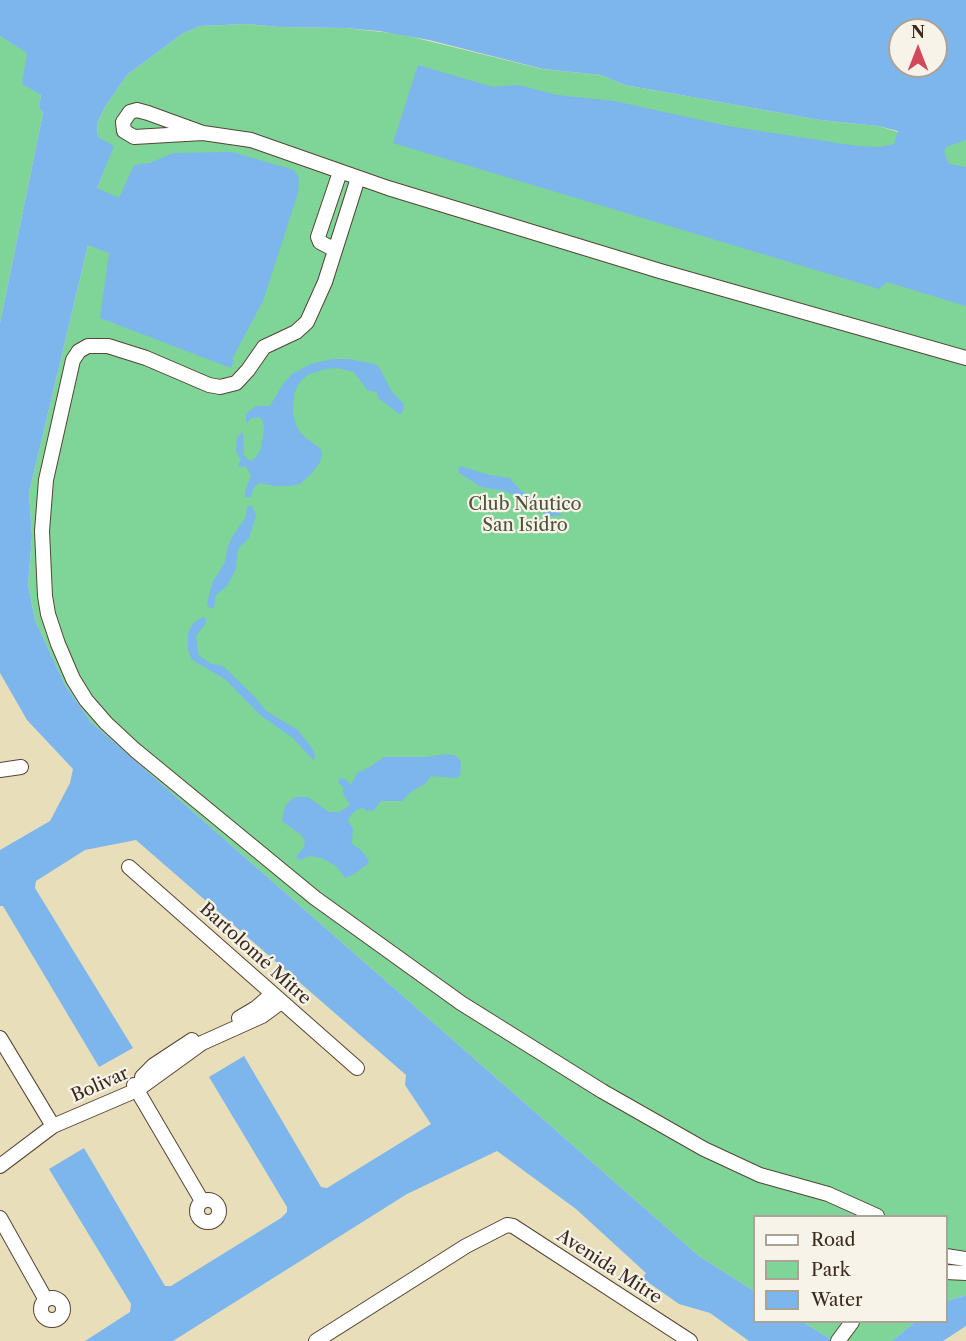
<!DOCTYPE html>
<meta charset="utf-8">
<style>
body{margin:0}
#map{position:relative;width:966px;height:1341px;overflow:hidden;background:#e8dfba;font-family:"Libre Caslon Text",serif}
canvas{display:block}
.legend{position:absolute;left:753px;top:1215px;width:195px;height:108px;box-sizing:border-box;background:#f7f3e8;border:2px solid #aca397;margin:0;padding:8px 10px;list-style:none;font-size:18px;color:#3b2a1e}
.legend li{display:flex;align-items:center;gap:12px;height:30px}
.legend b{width:30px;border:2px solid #aca397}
.north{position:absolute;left:888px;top:18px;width:60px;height:60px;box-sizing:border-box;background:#f7f3e8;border:2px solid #aca397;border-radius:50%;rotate:0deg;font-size:16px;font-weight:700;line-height:24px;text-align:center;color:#3b2a1e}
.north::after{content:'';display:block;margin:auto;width:21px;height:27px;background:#d1495b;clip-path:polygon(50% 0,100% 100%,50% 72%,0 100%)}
</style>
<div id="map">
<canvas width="966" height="1341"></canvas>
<ul class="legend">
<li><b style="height:8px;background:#fff"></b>Road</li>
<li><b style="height:16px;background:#7fd497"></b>Park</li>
<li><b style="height:16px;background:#7cb6ed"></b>Water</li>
</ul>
<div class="north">N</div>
</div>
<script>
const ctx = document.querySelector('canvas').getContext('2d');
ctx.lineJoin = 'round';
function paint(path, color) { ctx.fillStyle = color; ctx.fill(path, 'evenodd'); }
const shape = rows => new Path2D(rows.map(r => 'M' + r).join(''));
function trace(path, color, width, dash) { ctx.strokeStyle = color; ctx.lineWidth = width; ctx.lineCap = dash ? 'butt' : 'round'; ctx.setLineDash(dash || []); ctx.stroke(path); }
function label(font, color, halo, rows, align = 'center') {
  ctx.font = font + ' "Libre Caslon Text",serif'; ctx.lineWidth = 4.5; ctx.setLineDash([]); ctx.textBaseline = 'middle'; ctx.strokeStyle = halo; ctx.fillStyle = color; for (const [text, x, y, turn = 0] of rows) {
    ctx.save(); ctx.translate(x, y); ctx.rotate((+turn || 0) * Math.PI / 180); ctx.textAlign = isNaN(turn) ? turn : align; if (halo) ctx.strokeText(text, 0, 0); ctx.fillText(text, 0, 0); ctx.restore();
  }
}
const green = shape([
 [247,24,279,27,345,28,400,34,542,69,601,75,625,85,820,120,878,126,898,132,966,140,966,1295,947,1301,946,1216,754,1216,754,1291,699,1256,91,722,65,685,35,620,28,584,32,536,29,493,88,245,97,188,113,147,98,137,97,124,105,107,127,75,182,34,200,26],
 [0,36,28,53,23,84,41,95,39,108,43,113,0,323],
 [803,1322,915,1322,892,1341,834,1341]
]);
const water = shape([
 [0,0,966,0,966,140,946,147,944,152,949,164,966,167,966,306,887,282,879,289,393,143,418,65,493,87,518,85,557,95,614,101,728,126,857,146,880,147,894,144,898,131,878,126,820,120,625,85,601,75,543,69,429,40,379,31,345,28,279,27,247,24,200,26,182,34,127,75,105,107,97,124,98,137,114,146,97,188,119,198,134,165,150,163,173,153,232,152,294,170,299,178,298,193,263,301,232,359,234,361,231,368,100,318,109,253,88,245,29,493,32,536,28,584,35,620,65,685,91,722,699,1256,754,1291,754,1322,803,1322,834,1341,749,1341,710,1313,679,1304,642,1278,646,1273,576,1209,497,1151,407,1194,173,1341,85,1341,130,1312,131,1304,49,1169,84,1148,165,1286,171,1286,281,1218,287,1212,287,1207,209,1077,244,1056,321,1187,327,1188,431,1124,405,1085,406,1075,136,840,85,850,36,881,35,888,133,1048,99,1067,3,906,0,906,0,850,50,821,70,783,73,769,27,720,0,673,0,323,43,113,39,108,41,95,22,84,27,53,0,36],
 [900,30,936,30,936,66,900,66],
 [332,359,348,359,375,364,379,367,392,392,404,404,403,411,400,414,398,413,378,398,377,392,368,391,354,372,337,368,325,369,307,375,299,383,294,394,293,414,297,427,301,434,321,449,322,455,320,462,312,473,300,484,290,486,275,486,259,483,254,487,251,497,245,497,245,492,251,475,246,466,241,467,238,465,241,460,236,451,237,437,243,432,244,456,251,461,256,457,261,449,264,428,263,421,259,417,252,418,246,423,246,414,256,406,270,406,283,384,292,374,311,364],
 [460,466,490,475,510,478,520,490,549,506,557,509,562,515,551,516,545,515,530,501,504,491,481,487,458,472],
 [247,506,252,506,256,515,249,538,238,549,236,569,227,586,216,595,214,607,210,609,207,604,212,583,225,562,228,546,232,537,246,517],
 [203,617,206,619,206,623,196,636,199,656,212,664,220,665,225,668,254,696,266,711,298,730,314,751,315,758,313,760,293,738,260,715,226,680,191,659,188,649,188,633,194,622],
 [448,754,456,756,461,762,460,775,456,778,431,776,425,784,412,791,402,801,381,801,374,810,367,811,363,808,356,810,350,816,348,821,353,828,352,844,361,850,369,861,368,864,354,874,345,878,337,867,322,858,310,856,300,860,296,857,304,847,305,841,301,835,282,821,285,806,292,799,296,797,308,797,329,812,339,812,350,805,343,793,343,787,338,782,340,778,345,779,351,785,357,773,368,768,384,757,425,757],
 [966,1295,966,1326,943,1341,892,1341,915,1322,946,1322,947,1301]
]);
const minor = shape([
 [137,110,148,113,203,133,134,137,124,131,123,122,130,112,137,110],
 [203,133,251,140,388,188,660,271,966,358],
 [358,178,325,282,307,322,296,332,264,347,248,370,236,383,220,387,209,385,146,358,108,346,88,346,79,351,73,360,46,480,42,531,45,596,48,614,58,644,73,679,86,700,106,723,135,750,315,898,461,1003,602,1091,704,1149,760,1175,828,1194,877,1216],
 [335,250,320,242,318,237,340,172],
 [0,770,21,767],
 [129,867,357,1068],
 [239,1018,256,1008,272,994],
 [0,1038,53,1126],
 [142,1077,154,1065,192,1040],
 [134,1085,202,1201],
 [0,1166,53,1126,137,1090,202,1043,262,1016,281,1002],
 '197 1211a11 11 0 1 1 22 0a11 11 0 1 1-22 0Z',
 [0,1218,46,1300],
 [946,1256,966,1259],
 [946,1272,966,1273],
 '41 1309a11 11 0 1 1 22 0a11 11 0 1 1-22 0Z',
 [316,1341,466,1246,507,1225,513,1226,690,1341],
 [838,1341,852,1322]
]);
const parkNames = [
 ["Club Náutico",525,505],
 ["San Isidro",525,526]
];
const streetNames = [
 ["Bartolomé Mitre",255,954,42],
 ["Bolivar",100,1085,-24],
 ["Avenida Mitre",609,1267,33]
];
paint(green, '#7fd497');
paint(water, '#7cb6ed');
trace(minor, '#554535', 16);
trace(minor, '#fff', 14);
label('18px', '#4c543c', '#f7f3e8', parkNames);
label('18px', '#3b2a1e', '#f7f3e8', streetNames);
</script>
